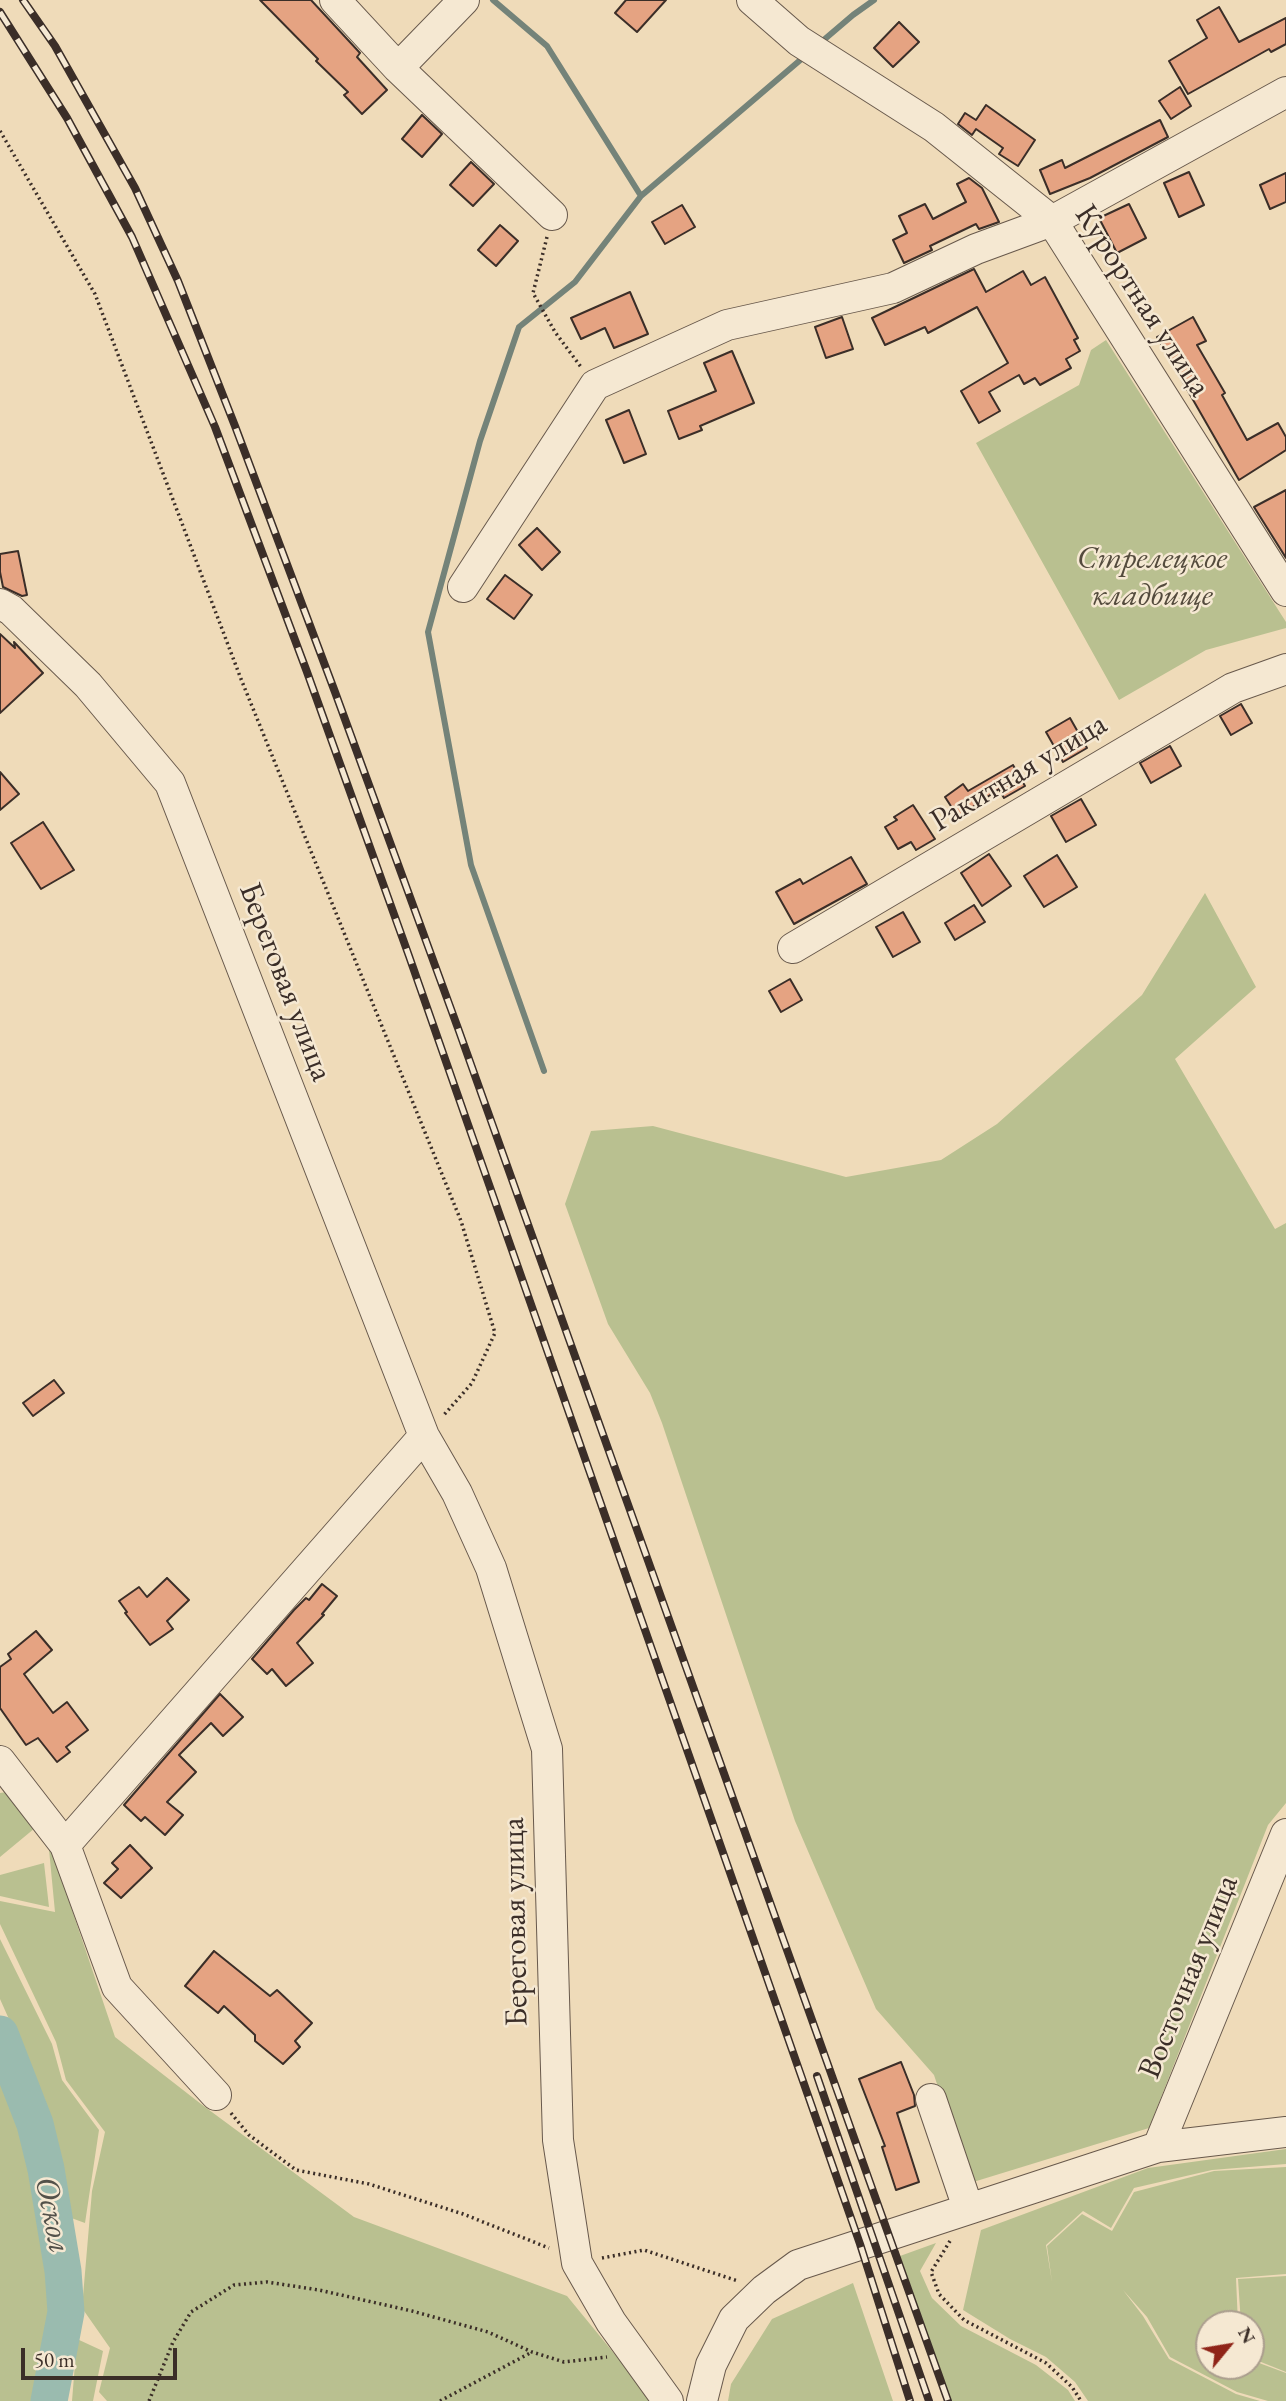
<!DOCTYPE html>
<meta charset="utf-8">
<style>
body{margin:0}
#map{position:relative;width:1286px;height:2401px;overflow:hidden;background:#efdbb9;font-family:"EB Garamond",serif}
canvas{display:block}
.north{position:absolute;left:1195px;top:2310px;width:70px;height:70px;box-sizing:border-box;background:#f5e8d2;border:2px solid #ab9e8e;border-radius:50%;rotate:60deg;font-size:19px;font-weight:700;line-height:28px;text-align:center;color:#3b2e28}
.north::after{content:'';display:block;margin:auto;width:24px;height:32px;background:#8f2418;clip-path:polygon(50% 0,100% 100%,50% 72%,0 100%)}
.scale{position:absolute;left:21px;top:2348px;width:156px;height:32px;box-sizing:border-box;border:4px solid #3b2e28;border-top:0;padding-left:9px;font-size:21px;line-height:24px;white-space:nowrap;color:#3b2e28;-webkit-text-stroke:5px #f5e8d2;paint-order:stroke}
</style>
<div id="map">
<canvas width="1286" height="2401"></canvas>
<div class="north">N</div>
<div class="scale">50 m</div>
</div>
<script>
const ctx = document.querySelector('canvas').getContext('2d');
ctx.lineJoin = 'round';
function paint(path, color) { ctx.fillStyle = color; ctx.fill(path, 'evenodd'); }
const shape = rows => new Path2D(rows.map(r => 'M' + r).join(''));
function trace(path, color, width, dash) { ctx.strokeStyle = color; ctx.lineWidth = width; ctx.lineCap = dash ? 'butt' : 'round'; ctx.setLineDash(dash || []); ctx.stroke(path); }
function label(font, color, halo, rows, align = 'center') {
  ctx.font = font + ' "EB Garamond",serif'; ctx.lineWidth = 5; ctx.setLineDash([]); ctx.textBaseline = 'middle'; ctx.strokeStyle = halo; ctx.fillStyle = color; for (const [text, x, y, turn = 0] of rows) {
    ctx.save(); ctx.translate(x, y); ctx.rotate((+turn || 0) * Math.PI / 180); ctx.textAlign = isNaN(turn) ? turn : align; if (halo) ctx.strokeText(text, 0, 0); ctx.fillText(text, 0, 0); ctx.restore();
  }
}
const green = shape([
 [1106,340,1286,622,1286,628,1206,650,1119,700,976,443,1079,385,1091,350],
 [1205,893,1256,987,1175,1059,1275,1229,1286,1223,1286,1803,1268,1825,1149,2128,970,2183,934,2075,876,2009,795,1821,662,1423,650,1393,608,1324,565,1204,591,1131,653,1126,846,1177,941,1160,997,1124,1142,995],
 [7,1792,35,1828,0,1857,0,1793],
 [48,1839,115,2037,201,2104,354,2217,567,2296,653,2401,107,2401,99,2392,110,2348,82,2308,92,2191,105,2132,66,2080,56,2042,0,1924,0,1901,55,1912],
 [44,1863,49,1907,0,1896,0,1875],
 [0,1939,52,2044,62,2080,99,2130,85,2223,63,2215,65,2197,62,2164,45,2100,0,1999],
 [0,2060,25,2122,37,2167,59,2308,41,2401,0,2401],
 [1286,2149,1286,2164,1212,2170,1134,2188,1111,2228,1083,2211,1046,2245,1052,2282,1047,2246,1082,2214,1112,2231,1134,2192,1214,2171,1286,2167,1286,2274,1236,2278,1238,2324,1209,2324,1209,2366,1251,2366,1251,2360,1286,2373,1286,2401,1268,2401,1237,2392,1170,2357,1147,2317,1123,2290,1143,2316,1169,2359,1236,2394,1260,2401,1088,2401,1075,2382,1046,2357,1010,2339,963,2310,981,2230,1148,2168],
 [936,2243,920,2271,932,2298,961,2326,1036,2365,1068,2390,1075,2401,951,2401,900,2256],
 [1286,2276,1286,2372,1251,2358,1251,2324,1241,2324,1238,2279],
 [853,2283,893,2401,728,2401,731,2384,772,2319],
 [77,2339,103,2351,93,2401,72,2401]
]);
const stream = shape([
 [493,0,547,46,641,196],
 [819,44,853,15,874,0],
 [544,1071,471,865,428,632,480,441,519,327,575,282,641,196,805,56]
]);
const river = shape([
 [0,2034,35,2124,46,2169,63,2271,66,2312,49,2401]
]);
const building = shape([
 [260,0,311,0,360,53,357,57,387,90,362,114,344,95,348,92,316,61,318,59,260,0],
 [626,0,666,0,637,32,615,13,626,0],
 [1219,7,1239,42,1286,18,1286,44,1271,52,1269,49,1188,94,1169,61,1207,38,1197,20,1219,7],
 [899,22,919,42,893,67,874,48,899,22],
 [1180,87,1191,106,1171,119,1159,101,1180,87],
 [986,105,1035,140,1018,166,999,154,1003,148,976,129,972,135,958,124,965,113,976,120,986,105],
 [422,115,442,134,422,157,402,139,422,115],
 [1160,120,1168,137,1090,178,1050,194,1040,170,1062,160,1065,168,1160,120],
 [471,162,494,184,473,206,450,185,471,162],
 [1189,172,1204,205,1179,217,1164,183,1189,172],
 [1286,173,1286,202,1270,209,1260,185,1286,173],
 [969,178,982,188,999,222,979,229,976,224,930,246,932,250,904,263,893,240,907,233,899,216,925,204,933,219,966,202,957,184,969,178],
 [1129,204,1146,238,1117,253,1099,218,1129,204],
 [682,205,695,227,665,244,652,222,682,205],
 [500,225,518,241,496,266,478,250,500,225],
 [974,269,986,292,1023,271,1031,285,1045,277,1078,338,1074,340,1080,351,1066,359,1071,368,1040,385,1035,378,1024,384,1019,375,989,392,1000,411,979,423,961,391,1008,363,977,307,928,333,925,327,885,345,872,318,974,269],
 [630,292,648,334,614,348,605,328,581,339,571,318,630,292],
 [842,317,853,349,826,358,815,327,842,317],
 [1193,317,1206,341,1197,345,1225,393,1222,395,1247,440,1278,423,1286,437,1286,450,1239,480,1157,337,1193,317],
 [732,351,754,403,700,426,702,430,679,439,668,411,716,391,704,363,732,351],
 [629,410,646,454,624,463,606,420,629,410],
 [1286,490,1286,558,1254,507,1286,490],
 [537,528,560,552,542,570,519,545,537,528],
 [18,551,27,595,22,596,3,587,0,572,0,554,18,551],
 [505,575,532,595,514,619,487,599,505,575],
 [0,634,15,648,14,642,43,673,0,713,0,634],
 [1241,704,1252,723,1231,735,1220,716,1241,704],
 [1070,718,1087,748,1063,762,1046,732,1070,718],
 [1170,746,1181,766,1151,783,1140,763,1170,746],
 [1013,765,1025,786,1004,798,999,789,958,817,945,797,963,784,968,791,1013,765],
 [0,772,19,794,0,810,0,772],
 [1081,799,1096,825,1066,842,1051,816,1081,799],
 [913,805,935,839,916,850,911,842,898,849,885,827,897,820,894,817,913,805],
 [43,822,74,870,41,889,11,843,43,822],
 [989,854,1011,886,982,906,961,873,989,854],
 [1057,855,1077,887,1044,907,1024,876,1057,855],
 [851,857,867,884,794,924,776,892,800,879,803,884,851,857],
 [974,905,985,922,955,940,945,923,974,905],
 [903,912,920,942,893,957,876,927,903,912],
 [790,979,802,1000,781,1012,769,991,790,979],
 [54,1380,64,1393,33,1416,23,1403,54,1380],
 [167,1578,189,1600,167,1621,173,1629,150,1645,125,1613,127,1612,119,1601,139,1587,147,1597,167,1578],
 [322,1584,337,1596,322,1614,324,1615,297,1643,313,1663,286,1686,272,1669,267,1674,252,1659,294,1610,306,1598,309,1600,322,1584],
 [36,1631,52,1650,24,1674,53,1713,67,1702,88,1730,66,1747,70,1752,57,1762,38,1738,26,1745,0,1708,0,1667,11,1659,8,1654,36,1631],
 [220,1694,243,1717,223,1736,211,1723,179,1755,196,1772,167,1802,183,1815,165,1835,145,1817,141,1821,124,1805,220,1694],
 [130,1845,152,1868,121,1898,104,1883,118,1869,112,1863,130,1845],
 [214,1951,270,1996,277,1990,312,2023,295,2041,300,2047,283,2064,255,2041,255,2035,224,2006,218,2013,185,1986,214,1951],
 [901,2062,914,2095,915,2106,897,2113,919,2182,896,2190,882,2147,885,2146,859,2079,901,2062]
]);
const path = shape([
 [0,131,95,294,241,679,461,1221,495,1333,472,1383,443,1416],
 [547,237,533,293,555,332,581,367],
 [231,2113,249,2135,296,2170,369,2184,463,2214,549,2248],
 [950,2241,931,2272,939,2294,964,2320,1046,2363,1072,2387,1081,2401],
 [602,2258,644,2250,738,2281],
 [149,2401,173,2342,191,2312,234,2285,267,2282,319,2290,412,2311,488,2332,532,2352,564,2362,607,2357],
 [440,2401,532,2352]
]);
const minor = shape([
 [335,0,398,68,552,215],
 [752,0,799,41,934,127,1052,221,1286,591],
 [398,68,464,0],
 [463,587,595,385,727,325,893,288,976,249,1052,221,1286,92],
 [0,604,11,610,88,685,170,783,424,1436,457,1493,491,1568,547,1749,558,2140,577,2263,611,2322,668,2401],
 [793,948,1233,688,1286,669],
 [0,1761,65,1845,117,1987,216,2095],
 [65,1845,424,1436],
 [931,2099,968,2208],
 [1158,2147,1286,1834],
 [702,2401,711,2365,734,2319,764,2290,798,2265,1158,2147,1286,2132]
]);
const rail = shape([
 [23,0,55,46,135,188,178,281,235,426,335,692,459,1031,948,2401],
 [0,12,67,118,132,237,215,427,307,672,409,956,817,2121,860,2244,910,2401],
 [817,2076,929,2401]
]);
const streetNames = [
 ["Курортная улица",1142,301,57],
 ["Ракитная улица",1019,773,-31],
 ["Береговая улица",285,982,69],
 ["Береговая улица",516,1922,-91],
 ["Восточная улица",1189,1977,-68]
];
const parkNames = [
 ["Стрелецкое",1152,559],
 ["кладбище",1152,596]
];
const waterNames = [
 ["Оскол",52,2215,79]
];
paint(green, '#b9c090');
trace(stream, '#748379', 6);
trace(river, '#9abbaf', 37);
paint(building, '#e5a382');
trace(building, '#3b2e28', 2);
trace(minor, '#68594c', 32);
trace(path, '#3b2e28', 3.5, [2, 3.5]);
trace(minor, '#f5e8d2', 30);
trace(rail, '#3b2e28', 8);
trace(rail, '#f5e8d2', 5, [16]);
label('32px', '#3b2e28', '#f5e8d2', streetNames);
label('italic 32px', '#544b3d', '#f5e8d2', parkNames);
label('italic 33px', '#53514a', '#f5e8d2', waterNames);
</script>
